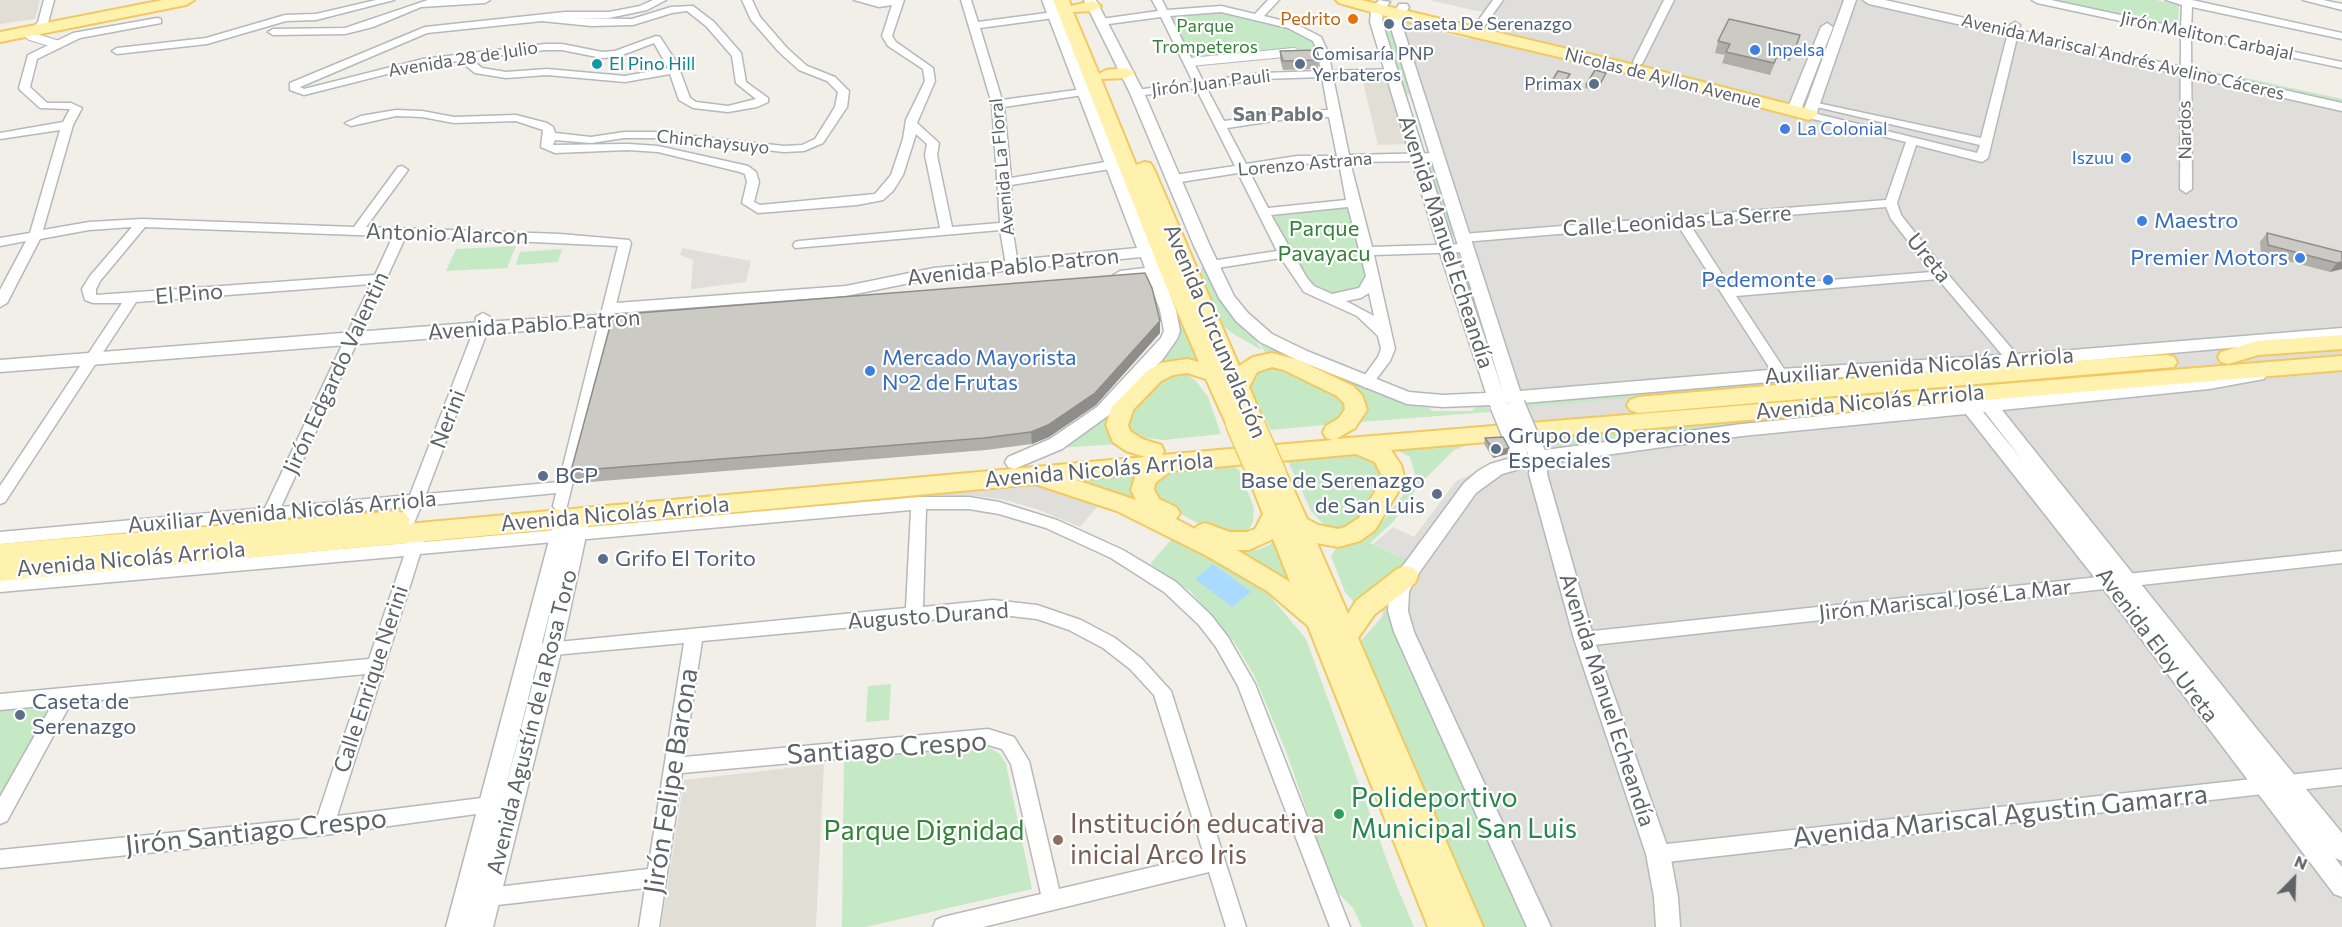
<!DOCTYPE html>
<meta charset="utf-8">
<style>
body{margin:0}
#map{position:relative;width:2342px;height:927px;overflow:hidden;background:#f1efe8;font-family:Commissioner,sans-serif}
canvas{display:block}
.north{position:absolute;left:2264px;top:849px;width:60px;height:60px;-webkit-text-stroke:4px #fff;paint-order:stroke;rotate:23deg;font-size:16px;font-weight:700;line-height:24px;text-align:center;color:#5f6368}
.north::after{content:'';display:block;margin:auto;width:21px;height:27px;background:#5f6368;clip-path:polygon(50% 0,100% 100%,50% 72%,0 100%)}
</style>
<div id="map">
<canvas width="2342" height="927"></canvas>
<div class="north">N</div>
</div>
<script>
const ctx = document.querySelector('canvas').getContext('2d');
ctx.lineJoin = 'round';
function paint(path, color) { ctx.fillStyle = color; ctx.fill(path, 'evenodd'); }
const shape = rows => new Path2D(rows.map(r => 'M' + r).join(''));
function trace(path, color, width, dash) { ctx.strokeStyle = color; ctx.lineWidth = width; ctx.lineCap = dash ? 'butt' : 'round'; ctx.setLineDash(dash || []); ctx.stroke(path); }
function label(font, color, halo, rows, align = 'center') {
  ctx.font = font + ' Commissioner,sans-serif'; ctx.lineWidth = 4.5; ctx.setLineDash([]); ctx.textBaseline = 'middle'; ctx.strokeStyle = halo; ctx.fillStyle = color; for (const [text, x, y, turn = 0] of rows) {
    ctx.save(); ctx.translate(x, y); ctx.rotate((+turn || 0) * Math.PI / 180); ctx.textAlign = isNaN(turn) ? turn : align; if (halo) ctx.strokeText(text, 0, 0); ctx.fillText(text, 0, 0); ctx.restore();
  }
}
const industrial = shape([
 [1429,0,1491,0,1484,11,1477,11],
 [1497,0,1862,0,2342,108,2342,927,1509,927,1380,649,1385,577,1400,556,1373,544,1393,527,1414,537,1456,481,1508,458,1512,379,1401,22,1468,39],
 [682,248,751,261,746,282,691,289,693,260,680,255],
 [1025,481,1103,500,1080,527,1037,509,1005,500,976,496,943,495,942,488]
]);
const education = shape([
 [0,0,40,0,35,19,0,24],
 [1389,76,1408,144,1378,145,1362,77],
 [824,764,816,927,661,927,684,780]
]);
const green = shape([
 [2045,0,2156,0,2179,5,2178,28],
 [1215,12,1291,30,1307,36,1315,43,1317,51,1190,61,1170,17,1174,14],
 [1391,21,1413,95,1403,94,1383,23],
 [2227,74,2342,99,2342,103,2227,77],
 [1426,163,1435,164,1455,237,1450,236],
 [1341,207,1351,211,1365,275,1364,284,1358,290,1334,295,1317,290,1310,282,1273,218,1276,215],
 [516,246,507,268,446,271,456,249],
 [562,249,558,262,516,265,520,252],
 [1208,267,1246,327,1262,350,1235,335,1215,320,1206,298,1211,297,1201,272,1195,273,1193,269],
 [1183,321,1198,362,1152,371,1176,338,1180,330,1180,323],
 [1252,329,1427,405,1432,411,1472,411,1475,407,1486,407,1490,408,1490,412,1359,422,1365,408,1279,357,1266,354],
 [1273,366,1336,390,1349,403,1341,419,1323,425,1271,430,1250,389,1250,381,1256,371],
 [1942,369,1944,371,1526,407,1528,401,1735,382],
 [1182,371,1196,381,1208,397,1221,434,1164,440,1138,437,1127,431,1125,417,1158,379],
 [1125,396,1118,444,1058,448],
 [1842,412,1592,443,1538,447,1532,435],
 [1484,439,1454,450,1420,484,1393,522,1370,543,1408,560,1397,574,1357,603,1353,601,1345,592,1331,556,1337,547,1353,543,1367,535,1385,519,1406,491,1415,475,1410,457,1393,448],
 [1358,453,1383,462,1385,488,1348,532,1325,526,1311,511,1287,459],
 [1231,465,1239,470,1254,508,1253,522,1249,529,1243,533,1243,537,1208,529,1156,500,1152,484,1165,474],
 [1139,473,1134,481,1132,491,1141,503,1072,479],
 [1279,536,1305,604,1224,547,1241,551,1258,550,1269,545],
 [1172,539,1239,573,1265,590,1306,639,1393,877,1414,927,1362,927,1353,908,1334,889,1286,751,1254,675,1234,642,1190,591,1150,564],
 [1387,611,1526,927,1480,927,1361,641],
 [891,684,889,720,866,722,868,686],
 [53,705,0,805,0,710],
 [968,745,988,747,1000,754,1006,764,1032,889,865,927,842,927,844,760]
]);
const water = shape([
 [1213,564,1251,592,1232,607,1195,579]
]);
const pedestrian = shape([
 [35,31,30,36,56,44],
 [1190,62,1294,52]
]);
const minor = shape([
 [44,0,54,0,48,23,39,33,31,33,30,31,38,22,44,0],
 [376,0,394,0,316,20,286,21,207,44,117,54,112,51,117,48,206,38,285,15,316,14,376,0],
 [428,0,490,0,485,3,421,7,373,27,345,34,273,35,268,32,273,29,345,28,428,0],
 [653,0,666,0,647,10,609,18,573,18,632,19,671,7,693,6,714,22,741,53,746,82,768,98,768,102,757,107,728,112,693,108,679,100,670,74,625,82,547,75,506,78,475,73,460,61,423,65,304,95,290,90,290,83,425,27,565,12,609,12,640,6,653,0],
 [687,11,706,26,732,56,736,83,756,99,728,106,696,102,690,98,677,63,660,37,656,36,615,51,602,52,562,44,545,44,423,59,304,89,300,87,427,33,542,21,591,26,633,25,672,13,687,11],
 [654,43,668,68,625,76,547,69,506,72,482,68,471,59,545,50,562,50,602,58,617,57,654,43],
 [742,0,752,0,760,17,787,48,807,66,835,77,849,91,847,107,823,143,804,151,784,152,656,138,624,138,591,143,555,140,553,145,628,144,658,146,748,166,756,172,759,182,754,202,760,205,875,194,891,175,903,139,906,120,925,81,923,69,888,46,882,36,892,5,879,7,854,0,904,0,892,36,896,42,933,68,935,81,917,123,939,143,937,155,952,227,1000,223,992,104,961,0,971,0,978,22,1054,12,1059,15,1054,18,980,28,1002,100,1083,89,1088,92,1083,95,1004,107,1011,178,1123,159,1129,163,1123,167,1011,185,1012,226,1018,265,1012,269,1006,265,1000,230,795,248,793,245,795,242,799,241,940,228,925,155,927,144,916,134,903,175,893,191,883,200,857,205,758,213,742,203,747,182,745,174,740,172,658,152,628,150,555,153,541,147,543,130,516,121,454,123,422,117,396,116,351,126,345,123,361,116,396,110,422,111,454,117,516,115,547,123,553,127,555,133,591,137,624,132,656,132,784,146,802,145,815,139,835,107,838,92,827,81,799,70,779,52,751,20,742,0],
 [1152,0,1162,0,1167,10,1221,6,1255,14,1268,0,1279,0,1264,16,1296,24,1321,37,1328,52,1332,71,1394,69,1399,72,1394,75,1333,77,1349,155,1437,153,1443,157,1437,161,1350,162,1372,247,1466,244,1472,248,1466,252,1374,255,1395,349,1390,361,1371,386,1366,388,1359,383,1378,357,1381,349,1378,336,1357,316,1304,292,1281,258,1211,269,1205,265,1211,261,1277,251,1238,173,1174,183,1168,179,1174,175,1235,166,1196,88,1137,96,1131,93,1137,90,1193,82,1161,17,1101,25,1096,22,1101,19,1158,11,1152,0],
 [1221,12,1288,28,1313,41,1318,52,1321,71,1262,73,1203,81,1170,16,1221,12],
 [1322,77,1328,110,1300,111,1224,121,1206,87,1262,79,1322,77],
 [1300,117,1329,117,1337,156,1297,156,1246,164,1227,128,1300,117],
 [1339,163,1346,200,1268,208,1249,171,1297,164,1339,163],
 [1348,207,1366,276,1359,288,1332,294,1314,286,1307,278,1271,215,1348,207],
 [1369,293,1374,316,1346,301,1361,298,1369,293],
 [1493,0,1503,0,1484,27,1476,27,1475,25,1493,0],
 [1664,0,1674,0,1642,64,1634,64,1633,62,1664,0],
 [2032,0,2051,0,2181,28,2182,5,2166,0,2192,0,2342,33,2342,39,2192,7,2191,30,2342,62,2342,68,2191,36,2192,189,2186,193,2180,189,2181,34,2037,3,2032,0],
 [2303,0,2323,0,2342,4,2342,10,2303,0],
 [157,18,161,19,161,23,80,38,37,59,30,87,47,103,71,103,82,108,73,125,43,230,89,222,142,219,354,227,398,167,402,166,408,170,366,227,560,234,629,240,631,243,566,510,556,510,553,506,556,493,421,506,414,523,408,525,402,523,400,519,405,507,0,544,0,532,265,508,371,284,136,302,5,502,0,504,0,486,122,303,93,303,85,300,82,289,90,276,132,227,89,230,40,239,7,303,0,307,0,290,26,241,0,246,0,238,30,233,60,130,0,139,0,133,63,122,70,109,40,108,20,90,19,88,28,55,73,33,157,18],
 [145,227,357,235,393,236,375,275,96,295,96,289,100,281,145,227],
 [406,236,618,246,559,482,426,494,489,327,490,317,483,313,476,317,475,327,410,495,281,507,406,236],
 [2015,22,2020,25,1988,158,1982,162,1916,145,1897,203,1901,215,1946,272,2019,357,2021,360,2019,363,2009,363,1938,279,1736,296,1788,375,1781,380,1776,378,1677,224,1463,242,1457,238,1463,234,1886,200,1906,142,1805,117,1805,113,1809,112,1977,153,1980,145,1808,105,1808,101,1981,138,2010,25,2015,22],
 [1886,207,1891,219,1932,272,1731,288,1689,223,1886,207],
 [919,497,969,497,999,502,1057,520,1123,550,1176,582,1211,615,1228,637,1255,684,1350,927,1330,927,1238,686,1216,647,1199,625,1164,592,1111,558,1046,528,999,514,969,509,926,509,923,607,993,600,1037,605,1081,620,1115,638,1142,659,1171,691,1246,927,1226,927,1209,872,983,927,933,927,936,920,943,917,1041,894,1011,764,1002,749,988,745,682,773,659,927,639,927,645,888,489,906,482,904,479,897,482,890,489,888,648,869,684,643,543,656,537,654,535,649,537,644,906,608,911,510,420,554,337,816,498,796,505,798,507,804,505,810,324,835,0,868,0,850,317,818,365,674,71,703,7,821,0,824,0,797,52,705,0,710,0,694,369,659,404,556,0,592,0,580,408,543,410,538,416,536,422,538,424,542,919,497],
 [993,614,1037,619,1069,630,1103,648,1130,669,1154,695,1204,855,1059,889,1029,761,1014,737,988,729,684,757,702,641,993,614],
 [2342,551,2342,563,1584,646,1578,644,1576,639,1578,634,1584,632,2342,551],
 [2342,769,2342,785,1658,863,1651,860,1648,854,1651,848,1658,845,2342,769]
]);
const tertiary = shape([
 [1042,0,1054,0,1152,247,1176,244,1184,249,1176,254,1156,256,1160,267,1185,264,1193,269,1185,274,1163,276,1176,310,1180,331,1177,339,1163,359,1109,415,1062,449,1014,469,1008,467,1005,462,1008,457,1050,439,1097,407,1161,338,1164,331,1160,310,1148,278,1120,281,1112,276,1120,271,1145,268,1141,257,934,278,846,296,616,313,610,312,608,308,610,304,616,303,846,286,934,268,1137,248,1042,0],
 [1084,0,1096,0,1144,93,1210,246,1234,296,1248,313,1272,334,1307,351,1409,392,1443,395,1486,393,1438,247,1370,22,1371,10,1379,0,1390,2,1383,11,1382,22,1454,247,1503,392,1390,25,1390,20,1399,4,1407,4,1409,7,1402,20,1402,25,1520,391,1781,369,2047,352,2342,328,2342,338,2047,364,1781,381,1524,403,1522,408,1516,410,1510,408,1507,404,1505,410,1499,412,1493,410,1490,405,1443,407,1407,404,1295,359,1260,342,1236,321,1219,298,1194,246,1130,93,1084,0],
 [1844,0,1856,0,1816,115,1814,118,1804,118,1802,115,1844,0],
 [1863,0,1885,0,2342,103,2342,111,1869,4,1863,0],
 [1827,23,1833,27,1801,110,1799,113,1789,113,1787,110,1821,27,1827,23],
 [635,313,641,314,643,318,641,322,0,372,0,360,482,322,635,313],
 [2258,369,2264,371,2266,375,2264,379,2209,389,2002,410,2256,728,2342,833,2342,861,2335,858,2342,867,2342,897,2334,894,2102,587,1966,414,1742,436,1548,463,1547,474,1594,639,1670,854,1678,897,1680,927,1656,927,1654,897,1646,854,1574,639,1529,474,1530,466,1502,474,1476,493,1414,580,1409,592,1408,611,1414,632,1551,927,1527,927,1394,632,1388,611,1389,592,1399,571,1464,483,1478,471,1490,464,1528,453,1530,446,1536,445,1542,446,1545,450,1742,424,2209,377,2258,369],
 [1983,412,1985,412,2023,461,1983,412],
 [581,510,588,512,590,517,562,648,493,927,446,927,555,518,557,513,564,511,572,516,574,512,581,510],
 [554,595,542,648,501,806,554,595]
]);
const primary = shape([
 [163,0,194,0,186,5,0,42,0,32,163,0],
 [1053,0,1069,0,1071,6,1093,1,1101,6,1093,11,1073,12,1099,74,1106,70,1126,68,1134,73,1126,78,1101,79,1136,165,1144,162,1150,163,1153,167,1239,366,1253,357,1272,353,1298,360,1353,386,1362,395,1367,410,1355,428,1336,439,2342,356,2342,370,1391,450,1401,465,1404,476,1398,492,1375,530,1360,541,1338,547,1317,543,1348,614,1356,601,1397,569,1406,566,1415,569,1418,576,1415,583,1374,615,1358,638,1483,927,1428,927,1308,626,1267,591,1207,556,1117,511,1035,484,0,581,0,544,398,511,406,514,410,520,407,524,1145,457,1126,451,1113,442,1106,425,1112,407,1147,371,1161,363,1187,359,1199,362,1160,271,1053,0],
 [1272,367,1284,370,1337,396,1344,403,1345,409,1339,418,1326,426,1323,432,1326,438,1333,440,1162,455,1164,451,1161,445,1142,439,1130,431,1128,425,1133,410,1161,381,1173,375,1187,373,1206,379,1228,428,1236,431,1245,426,1252,428,1260,425,1263,420,1249,387,1257,372,1272,367],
 [1356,454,1375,462,1382,476,1376,490,1359,518,1345,527,1338,529,1318,525,1307,519,1283,466,1275,464,1267,466,1265,469,1259,468,1251,470,1248,476,1263,514,1255,529,1247,532,1230,532,1205,523,1197,526,1195,529,1176,519,1180,513,1176,507,1159,499,1154,490,1155,483,1171,471,1356,454],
 [1136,474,1131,490,1136,500,1076,480,1136,474],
 [1273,539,1290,582,1237,550,1249,550,1273,539],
 [1336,0,1361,0,1656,70,1815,111,1817,115,1809,120,1653,79,1393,18,1339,3,1336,0],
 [2342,335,2342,349,2258,355,2228,364,2221,362,2218,357,2221,352,2257,341,2342,335],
 [2167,355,2174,357,2177,362,2174,367,1638,413,1630,410,1627,405,1630,400,1638,397,2022,364,2167,355]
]);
const tertiaryBridge = shape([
 [1516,404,1536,451],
 [1499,406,1519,455]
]);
const primaryBridge = shape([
 [1252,420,1275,472],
 [1236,423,1259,476]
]);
const wall = shape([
 [1800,35,1790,61,1777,58,1770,75,1722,63,1725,55,1715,53,1718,41],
 [1280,51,1319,60,1318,69,1283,70,1280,59],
 [1605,76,1597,91,1585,88,1586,85],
 [1569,77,1560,92,1548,89,1549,86],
 [2267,233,2342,252,2342,269,2330,272,2261,254,2260,242],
 [1160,321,1160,333,1096,405,1049,437,1032,444,986,450,577,483,571,471],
 [1485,438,1509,448,1507,454,1493,458,1484,444]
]);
const shadedWall = shape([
 [2342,262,2342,269,2330,272,2337,263],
 [1160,321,1160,333,1096,405,1049,437,1032,444,1031,432],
 [1509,448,1507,454,1493,458,1495,452]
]);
const building = shape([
 [1729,19,1800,35,1795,49,1781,46,1774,63,1726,52,1730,44,1718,41,1729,19],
 [1317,50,1319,60,1283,61,1280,51,1317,50],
 [1595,70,1606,73,1598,88,1586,85,1595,70],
 [1558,71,1570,74,1560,89,1549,86,1558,71],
 [2267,233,2342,252,2342,262,2337,263,2268,245,2267,233],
 [1145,273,1152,288,1160,321,1095,393,1048,425,1031,432,984,438,571,471,613,315,1145,273],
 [1503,437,1509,448,1495,452,1485,438,1503,437]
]);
const markers = [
 [1353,19,6,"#e8710a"],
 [1389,24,6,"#5c6f8a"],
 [1755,50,6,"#3f7fe0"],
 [597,64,6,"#0f9aa8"],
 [1300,64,6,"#5c6f8a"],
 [1594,84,6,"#5c6f8a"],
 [1785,129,6,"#3f7fe0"],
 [2126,158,6,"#3f7fe0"],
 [2142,221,6,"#3f7fe0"],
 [2300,258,6,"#3f7fe0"],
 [1828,280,6,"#3f7fe0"],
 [870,371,6,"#3f7fe0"],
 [1496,449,6,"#5c6f8a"],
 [543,476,6,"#5c6f8a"],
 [1437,494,6,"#5c6f8a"],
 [603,559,6,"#5c6f8a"],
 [20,715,6,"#5c6f8a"],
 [1339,814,6,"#2e9e5b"],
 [1058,840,6,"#8d6e63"]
];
const farFoodnames = [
 ["Pedrito",1341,19]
];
const farServicenames = [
 ["Caseta De Serenazgo",1401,24],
 ["Comisaría PNP",1312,54],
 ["Yerbateros",1312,75],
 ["Primax",1582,84,"right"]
];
const farParknames = [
 ["Parque",1205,26],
 ["Trompeteros",1205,47]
];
const farStreetnames = [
 ["Jirón Meliton Carbajal",2207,36,12],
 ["Avenida Mariscal Andrés Avelino Cáceres",2123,57,13],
 ["Avenida 28 de Julio",463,59,-9],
 ["Nicolas de Ayllon Avenue",1663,78,14],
 ["Jirón Juan Pauli",1211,83,-7],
 ["Nardos",2185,130,-91],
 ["Chinchaysuyo",713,142,6],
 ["Lorenzo Astrana",1305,164,-5],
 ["Avenida La Floral",1002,167,-95]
];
const farShopnames = [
 ["Inpelsa",1767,50],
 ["La Colonial",1797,129],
 ["Iszuu",2114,158,"right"]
];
const farCulturenames = [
 ["El Pino Hill",609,64]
];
const farNeighbourhoodnames = [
 ["San Pablo",1278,114]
];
const streetNames = [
 ["Calle Leonidas La Serre",1677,221,-4],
 ["Antonio Alarcon",447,234,2],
 ["Avenida Manuel Echeandía",1446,242,72],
 ["Ureta",1929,258,51],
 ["Avenida Pablo Patron",1013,267,-6],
 ["El Pino",189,294,-5],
 ["Avenida Pablo Patron",534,325,-4],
 ["Avenida Circunvalación",1215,331,67],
 ["Auxiliar Avenida Nicolás Arriola",1919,366,-4],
 ["Jirón Edgardo Valentin",336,373,-65],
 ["Avenida Nicolás Arriola",1870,402,-5],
 ["Nerini",448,419,-69],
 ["Avenida Nicolás Arriola",1099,470,-5],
 ["Auxiliar Avenida Nicolás Arriola",282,512,-5],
 ["Avenida Nicolás Arriola",615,514,-5],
 ["Avenida Nicolás Arriola",131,559,-5],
 ["Jirón Mariscal José La Mar",1945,600,-6],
 ["Augusto Durand",928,616,-4],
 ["Avenida Eloy Ureta",2157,645,53],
 ["Calle Enrique Nerini",371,679,-72],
 ["Avenida Manuel Echeandía",1607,700,72],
 ["Avenida Agustín de la Rosa Toro",532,722,-76]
];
const shopNames = [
 ["Maestro",2154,221],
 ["Premier Motors",2288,258,"right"],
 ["Pedemonte",1816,280,"right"],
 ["Mercado Mayorista",882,358],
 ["N°2 de Frutas",882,383]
];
const parkNames = [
 ["Parque",1324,229],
 ["Pavayacu",1324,254]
];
const serviceNames = [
 ["Grupo de Operaciones",1508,436],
 ["Especiales",1508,461],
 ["BCP",555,476],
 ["Base de Serenazgo",1425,481,"right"],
 ["de San Luis",1425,506,"right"],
 ["Grifo El Torito",615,559],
 ["Caseta de",32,702],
 ["Serenazgo",32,727]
];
const nearStreetnames = [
 ["Santiago Crespo",887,748,-4],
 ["Jirón Felipe Barona",671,781,-81],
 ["Avenida Mariscal Agustin Gamarra",2000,816,-6],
 ["Jirón Santiago Crespo",256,832,-6]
];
const nearLeisurenames = [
 ["Polideportivo",1351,798],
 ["Municipal San Luis",1351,829]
];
const nearEducationnames = [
 ["Institución educativa",1070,824],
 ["inicial Arco Iris",1070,855]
];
const nearParknames = [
 ["Parque Dignidad",924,831]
];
paint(industrial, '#e0deda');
paint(education, '#e1ded6');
paint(green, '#c5e8c5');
paint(water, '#aadaff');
trace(pedestrian, '#b5b8bc', 10);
trace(minor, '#b5b8bc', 3);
trace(tertiary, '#b5b8bc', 3);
trace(primary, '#f2c960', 4);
trace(pedestrian, '#fff', 8);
paint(minor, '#fff');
paint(tertiary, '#fff');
paint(primary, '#fff2af');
trace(tertiaryBridge, '#b5b8bc', 20, []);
trace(primaryBridge, '#f2c960', 24, []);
trace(tertiaryBridge, '#fff', 17);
trace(primaryBridge, '#fff2af', 21);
paint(wall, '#afaea9');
paint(shadedWall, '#8f8d8a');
paint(building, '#cccac5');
trace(building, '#8f8d8a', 1.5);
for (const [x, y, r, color] of markers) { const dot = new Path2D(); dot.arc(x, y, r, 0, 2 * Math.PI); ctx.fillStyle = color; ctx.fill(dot); trace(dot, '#fff', 2); }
label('18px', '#c56008', '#fff', farFoodnames, 'right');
label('18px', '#4e5e75', '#fff', farServicenames, 'left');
label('18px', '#348238', '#fff', farParknames);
label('18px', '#5f6368', '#fff', farStreetnames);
label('18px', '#366cbe', '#fff', farShopnames, 'left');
label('18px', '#0d838f', '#fff', farCulturenames, 'left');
label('bold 20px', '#70757a', '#fff', farNeighbourhoodnames);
label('22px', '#5f6368', '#fff', streetNames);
label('22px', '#366cbe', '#fff', shopNames, 'left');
label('22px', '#348238', '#fff', parkNames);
label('22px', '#4e5e75', '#fff', serviceNames, 'left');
label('27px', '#5f6368', '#fff', nearStreetnames);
label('27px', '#27864d', '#fff', nearLeisurenames, 'left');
label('27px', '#785e54', '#fff', nearEducationnames, 'left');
label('27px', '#348238', '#fff', nearParknames);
</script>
